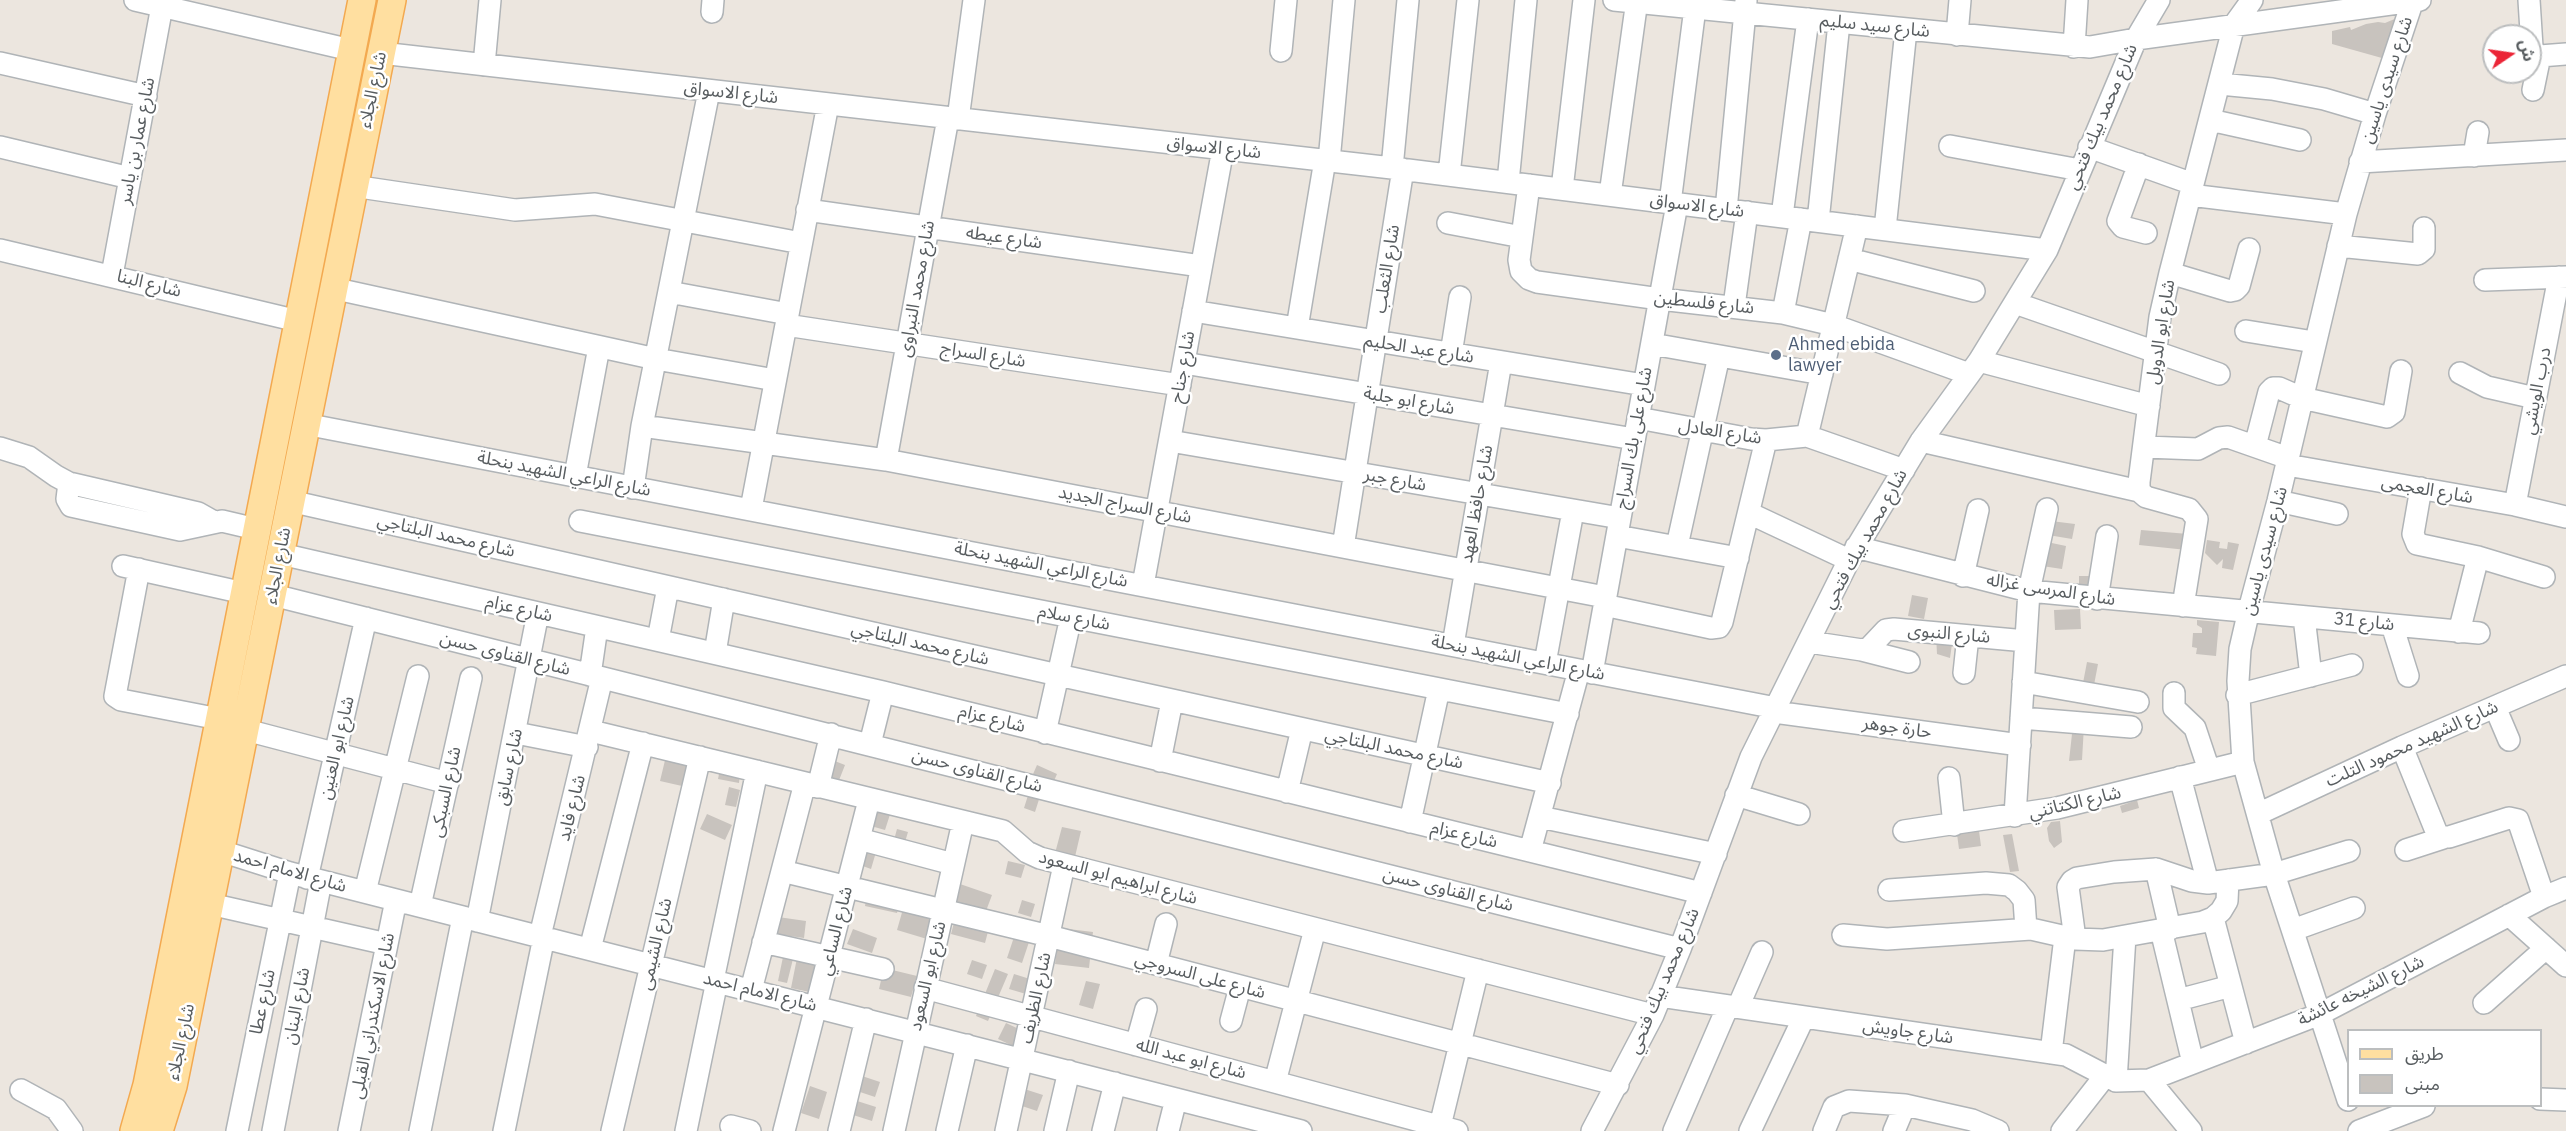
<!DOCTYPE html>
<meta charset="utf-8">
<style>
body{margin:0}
#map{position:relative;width:2566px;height:1131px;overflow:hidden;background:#ece6df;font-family:"IBM Plex Sans","Noto Sans Arabic",sans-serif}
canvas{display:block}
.legend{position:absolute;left:2347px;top:1029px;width:195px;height:78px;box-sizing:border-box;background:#fff;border:2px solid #bcbebf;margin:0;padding:8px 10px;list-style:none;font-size:18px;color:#585d60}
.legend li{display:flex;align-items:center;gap:12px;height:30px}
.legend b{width:30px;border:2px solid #bcbebf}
.north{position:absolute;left:2482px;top:24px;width:60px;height:60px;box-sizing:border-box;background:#fff;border:2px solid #bcbebf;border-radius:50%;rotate:77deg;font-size:16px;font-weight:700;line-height:24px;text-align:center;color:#585d60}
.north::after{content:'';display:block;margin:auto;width:21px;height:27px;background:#eb2537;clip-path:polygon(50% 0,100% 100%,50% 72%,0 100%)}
</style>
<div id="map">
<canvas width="2566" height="1131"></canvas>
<ul class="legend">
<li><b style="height:8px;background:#ffdfa0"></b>طريق</li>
<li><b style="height:16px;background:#c8c3be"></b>مبنى</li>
</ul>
<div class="north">ش</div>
</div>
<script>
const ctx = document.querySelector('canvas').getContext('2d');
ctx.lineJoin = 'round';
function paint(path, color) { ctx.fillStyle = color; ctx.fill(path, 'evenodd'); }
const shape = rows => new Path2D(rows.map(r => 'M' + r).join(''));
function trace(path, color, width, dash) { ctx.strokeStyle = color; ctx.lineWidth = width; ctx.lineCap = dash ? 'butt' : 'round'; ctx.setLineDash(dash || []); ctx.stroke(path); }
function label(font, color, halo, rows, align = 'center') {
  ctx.font = font + ' "IBM Plex Sans","Noto Sans Arabic",sans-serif'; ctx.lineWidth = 5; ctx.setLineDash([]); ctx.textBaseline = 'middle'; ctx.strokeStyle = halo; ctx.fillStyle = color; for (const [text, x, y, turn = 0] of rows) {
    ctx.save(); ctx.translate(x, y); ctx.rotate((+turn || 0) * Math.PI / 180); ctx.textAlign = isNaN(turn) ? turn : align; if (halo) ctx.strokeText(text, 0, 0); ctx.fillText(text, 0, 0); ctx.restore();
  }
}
const building = shape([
 [2397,18,2389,60,2332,44,2332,31,2350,27,2351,30,2366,24,2378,22,2385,23],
 [2051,521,2075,524,2072,539,2048,535],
 [2141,530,2188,534,2187,550,2139,545],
 [2207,540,2220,542,2219,548,2227,549,2228,542,2239,544,2233,570,2222,568,2223,559,2217,565,2205,553],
 [2047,542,2066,546,2062,569,2042,566],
 [2079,576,2094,576,2093,594,2065,592,2065,583,2079,584],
 [1912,595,1928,598,1924,619,1908,616],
 [2080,609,2081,629,2055,630,2054,610],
 [2197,620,2219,622,2216,656,2196,654,2197,648,2192,647,2193,633,2202,633,2202,628,2197,625],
 [1936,635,1953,637,1950,658,1937,654],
 [2087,662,2098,664,2094,685,2083,683],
 [2073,725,2084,726,2082,760,2069,761],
 [667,752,689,757,682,786,660,781],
 [827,758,845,765,836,788,819,781],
 [1037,765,1057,774,1050,790,1030,781],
 [720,769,740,772,739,783,718,779],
 [1031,786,1042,790,1035,812,1024,808],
 [729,787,740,790,736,807,725,805],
 [880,797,894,802,885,830,871,826],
 [2137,800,2139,808,2122,813,2120,806],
 [707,814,732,825,725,840,700,829],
 [2060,821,2062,842,2054,848,2049,841,2047,828,2051,822],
 [1062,827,1081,831,1074,861,1054,857],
 [897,829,908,832,905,842,894,840],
 [1979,831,1981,846,1959,849,1957,834],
 [2012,834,2019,871,2010,872,2003,835],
 [869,839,879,842,871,869,860,865],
 [1008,861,1025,865,1021,878,1005,874],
 [960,884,992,895,983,919,952,908],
 [867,894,900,901,897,913,865,906],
 [1022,900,1035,904,1031,917,1018,913],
 [903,909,944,921,937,942,897,930],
 [956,915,990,924,985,943,951,934],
 [778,917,806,921,804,938,776,934],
 [1060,928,1093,932,1089,968,1055,964],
 [853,929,877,938,872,953,847,944],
 [1015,934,1030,939,1022,963,1007,958],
 [783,957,793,959,787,983,778,981],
 [797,958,820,963,814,993,791,988],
 [972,960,987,965,982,979,967,974],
 [884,968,917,976,911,997,879,989],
 [995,969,1008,974,988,1021,976,1016],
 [1014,974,1030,979,1026,994,1009,989],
 [1086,981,1100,984,1093,1009,1079,1005],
 [1006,1023,1021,1030,1013,1046,998,1039],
 [859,1075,880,1082,875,1097,854,1090],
 [810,1086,827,1092,819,1119,801,1113],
 [1015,1086,1043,1095,1037,1111,1010,1102],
 [854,1100,876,1107,872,1121,850,1114]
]);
const minor = shape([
 [135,0,351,50],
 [1614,0,2090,47,2136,39,2420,0],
 [2529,0,2532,47,2535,53,2540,56,2566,54],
 [712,12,713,0],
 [1957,35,1960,0],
 [2074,47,2077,0],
 [1281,51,1286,0],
 [381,53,1392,168,2047,250],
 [0,63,146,96],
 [484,65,490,0],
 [2220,84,2272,89,2324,99,2375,114],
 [2533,90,2540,56],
 [958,119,974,0],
 [2210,120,2300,140],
 [1950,146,2080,170],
 [0,147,130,178],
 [2089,147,2193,184],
 [2474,156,2478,132],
 [1329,161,1344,0],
 [2360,162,2566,150],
 [2139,164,2118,221,2123,227,2146,233],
 [1392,168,1408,0],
 [1449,175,1468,0],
 [1508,182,1526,0],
 [1529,185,1519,260,1521,271,1529,279,1537,282,1660,299,1783,313,1833,325,1969,374],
 [353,186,515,210,595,204,801,243],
 [1562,189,1584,0],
 [1610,195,1637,0],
 [2190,195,2346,214],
 [1670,203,1696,0],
 [807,210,1201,266],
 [1726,210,1746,1],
 [1782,216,1808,19],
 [1818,221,1839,23],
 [1448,223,1522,237],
 [1885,229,1906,30],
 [2338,246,2418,254,2424,249,2424,228],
 [0,250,298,321],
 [1849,259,1974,291],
 [2170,273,2230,291,2235,290,2239,286,2249,249],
 [112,275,162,6],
 [2485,280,2566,277],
 [332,288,656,359,775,380],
 [669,292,788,314],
 [2015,303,2219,374],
 [1734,306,1747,212],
 [1193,311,1644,385],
 [1783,313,1801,219],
 [786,325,1180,385],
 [1297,328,1325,160],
 [2246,331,2314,342],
 [1652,344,1822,374],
 [1451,354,1460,297],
 [1979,361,2149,406],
 [1184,363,1634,439],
 [2460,373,2487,387,2535,398],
 [1638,418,1751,439,1766,440,1807,436,1904,470],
 [305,424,1776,708],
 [642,426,886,460,1605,597],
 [1807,436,1857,226],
 [1170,441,1620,518],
 [1921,441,2139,491],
 [2255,446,2269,392,2273,388,2279,388,2302,398,2387,417,2394,412,2401,371],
 [2145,447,2198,449,2219,438,2228,437,2288,458],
 [0,448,29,457,56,476,69,483,198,513,214,522],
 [886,460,948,118],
 [2287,465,2515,505,2566,517],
 [575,476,599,347],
 [69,483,67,499,71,506,180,530,222,521,256,529],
 [633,488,642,426,709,91],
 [2421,488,2413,534,2417,544,2478,557,2544,577],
 [290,501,1058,675,1550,783],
 [2278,501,2337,514],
 [2515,505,2559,277],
 [751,509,828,104],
 [1749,513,1849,560],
 [580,521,1568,714],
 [1617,536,1738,558],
 [1677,546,1719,356],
 [1343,547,1403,169],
 [1856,547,2029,591,2479,633],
 [281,554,883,692,1701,893],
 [123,566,244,593],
 [139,569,115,696,121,700,219,719],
 [1963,576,1978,510],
 [1143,585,1223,149],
 [273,595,1680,949],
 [2097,599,2107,536],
 [1604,605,1711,628,1719,627,1722,622,1766,440],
 [2183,606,2197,519,2189,509,2146,497,2139,491,2139,482,2160,317,2170,273,2234,25,2252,0],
 [2304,617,2311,676],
 [2392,625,2408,676],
 [2459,632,2478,557],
 [658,640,668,587],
 [1809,642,1862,650,1869,648,1886,630,1894,629,2026,641],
 [1453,645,1501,362],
 [1862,650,1909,662],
 [715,653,724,599],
 [1545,663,1573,511],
 [1592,673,1677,204],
 [1964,673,1968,636],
 [590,675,597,627],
 [2023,682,2138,702],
 [2174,693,2174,708,2195,728,2209,770],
 [2237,695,2352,665],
 [2495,707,2509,740],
 [1774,712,2020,745],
 [2021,718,2131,727],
 [246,730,448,783],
 [591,731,1003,831,1027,852,1040,858,1653,1015],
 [516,733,587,747],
 [1045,733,1071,617],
 [870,744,883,692],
 [2402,747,2438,836,2449,837,2509,818,2518,820,2544,897],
 [1160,761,1172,701],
 [2180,777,2208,883],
 [1949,778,1954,825],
 [818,787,831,734],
 [1287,792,1302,729],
 [1736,795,1799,814],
 [2258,814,2402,747,2566,676],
 [2015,816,2029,591,2047,509],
 [1540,817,1716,854],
 [1410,822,1439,689],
 [1904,831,2057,808,2243,762],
 [859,839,953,864],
 [2406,850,2443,838],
 [221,851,290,873,1301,1131],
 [1530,851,1579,670],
 [2156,869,2170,929],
 [782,871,1049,936,1618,1085],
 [307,878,366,618],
 [1889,890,1986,883,2009,885,2017,891,2024,900,2026,929],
 [365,892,418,676],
 [210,904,387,944],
 [420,906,471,678],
 [2509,915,2566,966],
 [2213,918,2246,1043],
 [477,921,538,613],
 [2161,930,2193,1063],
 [2293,930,2354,908],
 [1843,935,1887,939,2031,929,2075,939,2103,940,2203,922,2213,918,2221,911,2227,901,2228,880],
 [540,936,602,678],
 [2075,939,2068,887,2072,881,2077,878,2114,872,2156,869,2192,881,2208,883,2274,874,2349,851],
 [763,942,883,969],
 [590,949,643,743],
 [1156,964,1166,924],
 [713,980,757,771],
 [925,988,1457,1131],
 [751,990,805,783],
 [1660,996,2066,1055,2116,1081,2149,1080,2320,1014,2544,897,2566,888],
 [2178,1000,2231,986],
 [2484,1003,2546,948],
 [1738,1007,1762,952],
 [1231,1021,1240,987],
 [1136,1045,1146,1009],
 [2051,1053,2065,937],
 [2149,1080,2191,1131],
 [2116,1081,2125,936],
 [1275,1082,1315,929],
 [21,1090,56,1109,72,1131],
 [2540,1099,2566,1100],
 [2348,1100,2274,874,2243,762,2238,681,2240,649,2249,610,2278,501,2346,214,2375,114,2413,0],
 [731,1126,750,1131],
 [1440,1126,1478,970],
 [237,1131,290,873],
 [273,1131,321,881],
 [349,1131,396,900],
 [420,1131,463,917],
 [504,1131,544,937],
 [612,1131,700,757],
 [686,1131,717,981],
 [784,1131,869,800],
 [839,1131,866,1019],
 [894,1131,963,822],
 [947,1131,967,1045],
 [1006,1131,1064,865],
 [1055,1131,1069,1071],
 [1103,1131,1115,1083],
 [1168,1131,1176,1099],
 [1592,1131,1653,1015,1680,949,1751,757,1849,560,1921,441,1979,361,2047,250,2136,39,2159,0],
 [1674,1131,1728,1006],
 [1750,1131,1804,1017],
 [1824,1131,1834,1107,1849,1101,1905,1105,1972,1120,1998,1131],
 [1894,1131,1905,1105],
 [2062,1131,2105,1076],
 [2359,1131,2424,1106]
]);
const major = shape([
 [134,1131,147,1085,362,0],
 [159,1131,173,1086,392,0]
]);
const markers = [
 [1776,355,6,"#5c6f8a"]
];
const streetNames = [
 ["شارع سيد سليم",1875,26,6],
 ["شارع سيدى ياسين",2387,80,-72],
 ["شارع الجلاء",373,90,-78],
 ["شارع الاسواق",731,93,6],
 ["شارع محمد بيك فتحي",2102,117,-67],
 ["شارع عمار بن ياسر",137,141,-79],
 ["شارع الاسواق",1214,148,6],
 ["شارع الاسواق",1697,206,7],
 ["شارع عيطه",1004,238,8],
 ["شارع الثعلب",1387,269,-81],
 ["شارع البنا",149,284,14],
 ["شارع محمد النبراوى",917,289,-80],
 ["شارع فلسطين",1704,303,6],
 ["شارع ابو الدوبل",2161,332,-81],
 ["شارع عبد الحليم",1419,349,9],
 ["شارع السراج",983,355,9],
 ["شارع جناح",1183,367,-80],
 ["درب الويشي",2537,391,-79],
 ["شارع ابو جلبة",1409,401,10],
 ["شارع العادل",1720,432,9],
 ["شارع على بك السراج",1634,438,-80],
 ["شارع الراعي الشهيد بنحلة",564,474,11],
 ["شارع جبر",1395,480,10],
 ["شارع العجمى",2427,490,10],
 ["شارع حافظ العهد",1477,504,-80],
 ["شارع السراج الجديد",1125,505,11],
 ["شارع محمد البلتاجي",446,536,13],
 ["شارع محمد بيك فتحي",1865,539,-61],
 ["شارع سيدى ياسين",2265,551,-75],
 ["شارع الراعي الشهيد بنحلة",1041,565,11],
 ["شارع الجلاء",278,566,-79],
 ["شارع المرسى غزاله",2051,590,9],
 ["شارع عزام",519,609,13],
 ["شارع سلام",1074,618,11],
 ["شارع 31",2364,622,6],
 ["شارع النبوى",1949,634,5],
 ["شارع محمد البلتاجي",920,644,13],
 ["شارع القناوى حسن",505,654,14],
 ["شارع الراعي الشهيد بنحلة",1518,658,11],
 ["شارع عزام",992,719,14],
 ["حارة جوهر",1897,728,8],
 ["شارع الشهيد محمود التلت",2412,744,-24],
 ["شارع ابو العنين",337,748,-77],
 ["شارع محمد البلتاجي",1394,749,12],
 ["شارع سابق",509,767,-78],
 ["شارع القناوى حسن",977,771,14],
 ["شارع السبكى",446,792,-78],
 ["شارع الكتاتني",2075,803,-13],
 ["شارع فايد",572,808,-76],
 ["شارع عزام",1464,835,13],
 ["شارع الامام احمد",290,871,16],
 ["شارع ابراهيم ابو السعود",1118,878,15],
 ["شارع القناوى حسن",1448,890,14],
 ["شارع الساعي",836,931,-76],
 ["شارع الشيمى",656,944,-77],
 ["شارع ابو السعود",928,976,-77],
 ["شارع على السروجي",1200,976,15],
 ["شارع محمد بيك فتحي",1664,981,-67],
 ["شارع الشيخه عائشة",2361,991,-26],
 ["شارع الامام احمد",760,992,14],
 ["شارع الظريف",1036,998,-78],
 ["شارع عطا",263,1002,-78],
 ["شارع البنان",297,1006,-79],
 ["شارع الاسكندراني القبلى",373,1016,-79],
 ["شارع جاويش",1908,1032,8],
 ["شارع الجلاء",181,1042,-78],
 ["شارع ابو عبد الله",1191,1059,15]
];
const serviceNames = [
 ["Ahmed ebida",1788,345],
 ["lawyer",1788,366]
];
paint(building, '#c8c3be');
trace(minor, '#b0b4b7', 24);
trace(major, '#f3a950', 30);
trace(minor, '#fff', 21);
trace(major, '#ffdfa0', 27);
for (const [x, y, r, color] of markers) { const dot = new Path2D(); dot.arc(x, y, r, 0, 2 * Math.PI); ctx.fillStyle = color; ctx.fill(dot); trace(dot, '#fff', 2); }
label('18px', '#585d60', '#fff', streetNames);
label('18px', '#4e5e75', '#fff', serviceNames, 'left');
</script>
